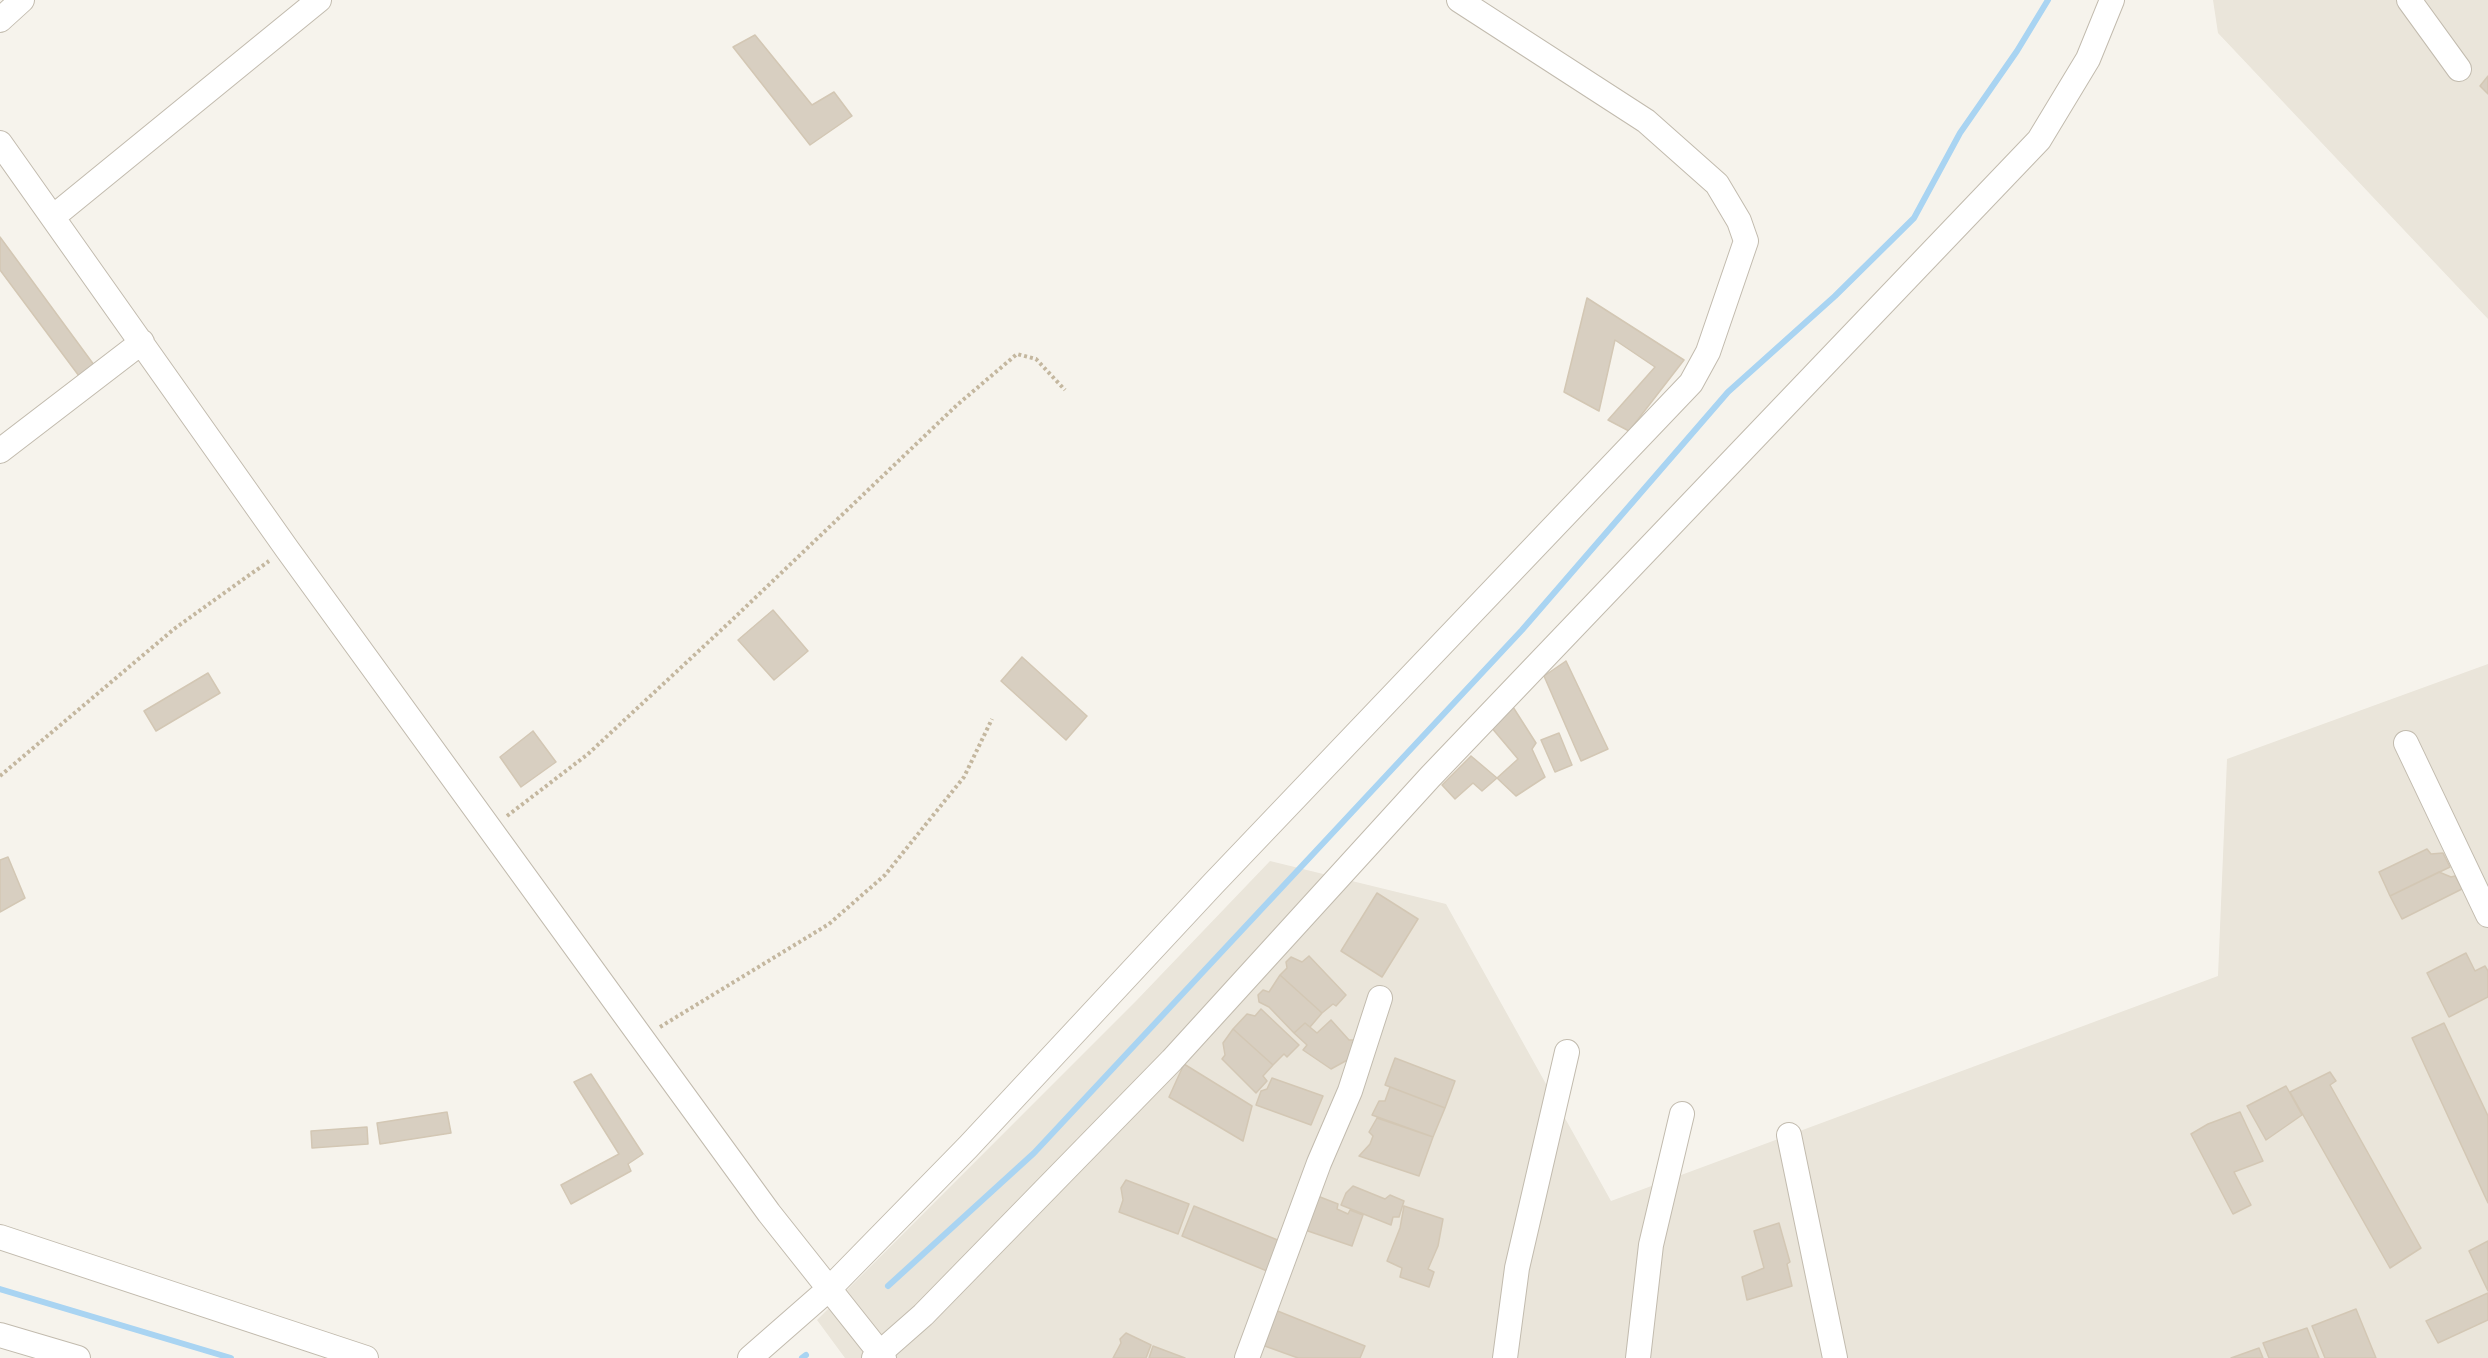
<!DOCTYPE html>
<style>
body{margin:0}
canvas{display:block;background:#f6f3ec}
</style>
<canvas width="2488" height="1358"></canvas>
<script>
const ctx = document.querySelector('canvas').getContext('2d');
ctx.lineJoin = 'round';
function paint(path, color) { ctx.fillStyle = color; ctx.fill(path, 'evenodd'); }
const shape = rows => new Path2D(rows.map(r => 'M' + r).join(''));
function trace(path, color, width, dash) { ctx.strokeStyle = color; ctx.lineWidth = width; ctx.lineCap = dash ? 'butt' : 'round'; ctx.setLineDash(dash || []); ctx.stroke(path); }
const residential = shape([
 [2213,0,2488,0,2488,319,2218,33],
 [2488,664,2488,1358,845,1358,817,1320,1136,1001,1270,861,1446,904,1611,1201,2218,976,2227,759]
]);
const stream = shape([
 [888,1286,1034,1153,1522,630,1728,392,1835,296,1914,218,1960,133,2017,51,2048,0],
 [0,1289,231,1358],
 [802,1358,806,1355]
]);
const building = shape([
 [755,35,812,105,834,92,852,116,810,145,733,47,755,35],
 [2488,76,2488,94,2480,86,2488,76],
 [0,237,97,369,82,380,0,270,0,237],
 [1587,298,1684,360,1629,431,1608,420,1655,367,1615,340,1599,411,1564,392,1587,298],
 [773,610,808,651,774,680,738,640,773,610],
 [1022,657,1087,716,1066,740,1001,681,1022,657],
 [1566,661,1608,749,1581,761,1544,676,1566,661],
 [208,673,220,693,156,731,144,711,208,673],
 [1513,707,1536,743,1532,749,1545,777,1516,796,1497,778,1518,759,1491,727,1513,707],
 [533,731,556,762,521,787,500,757,533,731],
 [1559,733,1572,765,1555,772,1541,740,1559,733],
 [1471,756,1497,778,1482,791,1473,783,1455,799,1442,785,1471,756],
 [2427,849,2431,854,2443,853,2450,867,2390,896,2379,872,2427,849],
 [8,857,25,898,0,912,0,860,8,857],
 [2439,872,2451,877,2455,876,2462,889,2402,919,2390,896,2439,872],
 [1377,893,1418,919,1382,977,1341,951,1377,893],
 [2466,953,2475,971,2485,966,2488,971,2488,997,2449,1017,2427,973,2466,953],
 [1309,956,1346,995,1336,1006,1333,1004,1322,1013,1280,975,1287,968,1286,962,1291,957,1302,962,1309,956],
 [1280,975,1322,1013,1310,1027,1305,1023,1294,1033,1269,1007,1259,1002,1258,995,1263,990,1269,992,1280,975],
 [1261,1009,1299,1045,1287,1057,1284,1054,1273,1065,1233,1029,1247,1014,1255,1016,1261,1009],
 [1331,1020,1349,1040,1353,1040,1356,1043,1351,1058,1331,1069,1303,1050,1307,1045,1294,1033,1305,1023,1317,1033,1331,1020],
 [2444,1023,2488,1116,2488,1203,2412,1038,2444,1023],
 [1233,1029,1273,1065,1263,1076,1267,1081,1256,1093,1222,1059,1225,1055,1223,1043,1233,1029],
 [1395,1058,1455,1081,1445,1108,1385,1085,1395,1058],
 [1184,1064,1252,1106,1243,1141,1169,1097,1184,1064],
 [2330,1072,2336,1081,2330,1085,2421,1248,2390,1268,2290,1092,2330,1072],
 [591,1074,643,1154,628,1164,631,1171,571,1204,561,1185,619,1154,574,1082,591,1074],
 [1272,1078,1323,1096,1311,1125,1256,1105,1261,1091,1267,1089,1272,1078],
 [2286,1086,2302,1115,2266,1140,2247,1106,2286,1086],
 [1390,1087,1445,1108,1433,1137,1372,1115,1379,1101,1385,1101,1390,1087],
 [447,1112,451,1133,380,1144,377,1123,447,1112],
 [2240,1112,2263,1161,2234,1172,2251,1205,2233,1214,2191,1134,2208,1124,2240,1112],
 [1377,1118,1433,1137,1419,1176,1359,1156,1370,1144,1373,1136,1369,1132,1377,1118],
 [367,1127,368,1144,312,1148,311,1131,367,1127],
 [1126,1180,1189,1204,1178,1234,1119,1212,1123,1200,1121,1188,1126,1180],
 [1353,1186,1385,1199,1390,1195,1404,1201,1399,1217,1393,1217,1391,1225,1341,1205,1346,1193,1353,1186],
 [1315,1195,1338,1204,1337,1209,1348,1214,1350,1210,1363,1215,1352,1246,1305,1230,1315,1195],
 [1194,1206,1280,1241,1267,1271,1182,1236,1194,1206],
 [1404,1206,1443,1219,1438,1246,1428,1269,1434,1272,1429,1287,1400,1277,1402,1268,1387,1261,1400,1228,1404,1206],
 [1779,1223,1790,1262,1787,1264,1792,1286,1747,1300,1742,1277,1764,1268,1754,1231,1779,1223],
 [2488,1241,2488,1291,2469,1251,2488,1241],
 [2488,1293,2488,1320,2438,1343,2426,1321,2488,1293],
 [2356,1309,2376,1358,2325,1358,2312,1326,2356,1309],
 [1275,1310,1365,1346,1360,1358,1298,1358,1262,1345,1275,1310],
 [2307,1328,2319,1358,2269,1358,2263,1343,2307,1328],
 [1126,1333,1151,1345,1146,1358,1113,1358,1121,1343,1120,1339,1126,1333],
 [1153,1346,1185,1358,1149,1358,1153,1346],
 [2259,1348,2263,1358,2231,1358,2259,1348]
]);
const path = shape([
 [0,776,174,629,269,561],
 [507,816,588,754,732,620,957,405,1017,354,1036,359,1065,390],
 [660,1027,829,924,885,875,964,777,992,719]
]);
const street = shape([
 [2409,0,2459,69],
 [0,20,22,0],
 [0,143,287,549,641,1037,769,1213,884,1358],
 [53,217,319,0],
 [0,451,142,342],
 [2406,743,2488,915],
 [1789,1135,1835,1358],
 [0,1237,366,1358],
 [0,1335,78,1358],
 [750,1358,830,1288,968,1147,1213,884,1691,383,1708,352,1746,241,1739,221,1717,184,1646,121,1459,0],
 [874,1358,923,1315,1172,1060,1430,777,2039,140,2088,59,2112,0],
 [1247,1358,1319,1163,1350,1091,1380,998],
 [1505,1358,1517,1268,1567,1052],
 [1638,1358,1651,1245,1682,1114]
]);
paint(residential, '#eae5da');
trace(stream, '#a9d4f2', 6);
paint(building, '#d8cfc1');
trace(building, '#d3c7b4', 1.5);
trace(street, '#c2bbae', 26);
trace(path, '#c4b79f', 4, [3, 3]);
trace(street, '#fff', 24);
</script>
